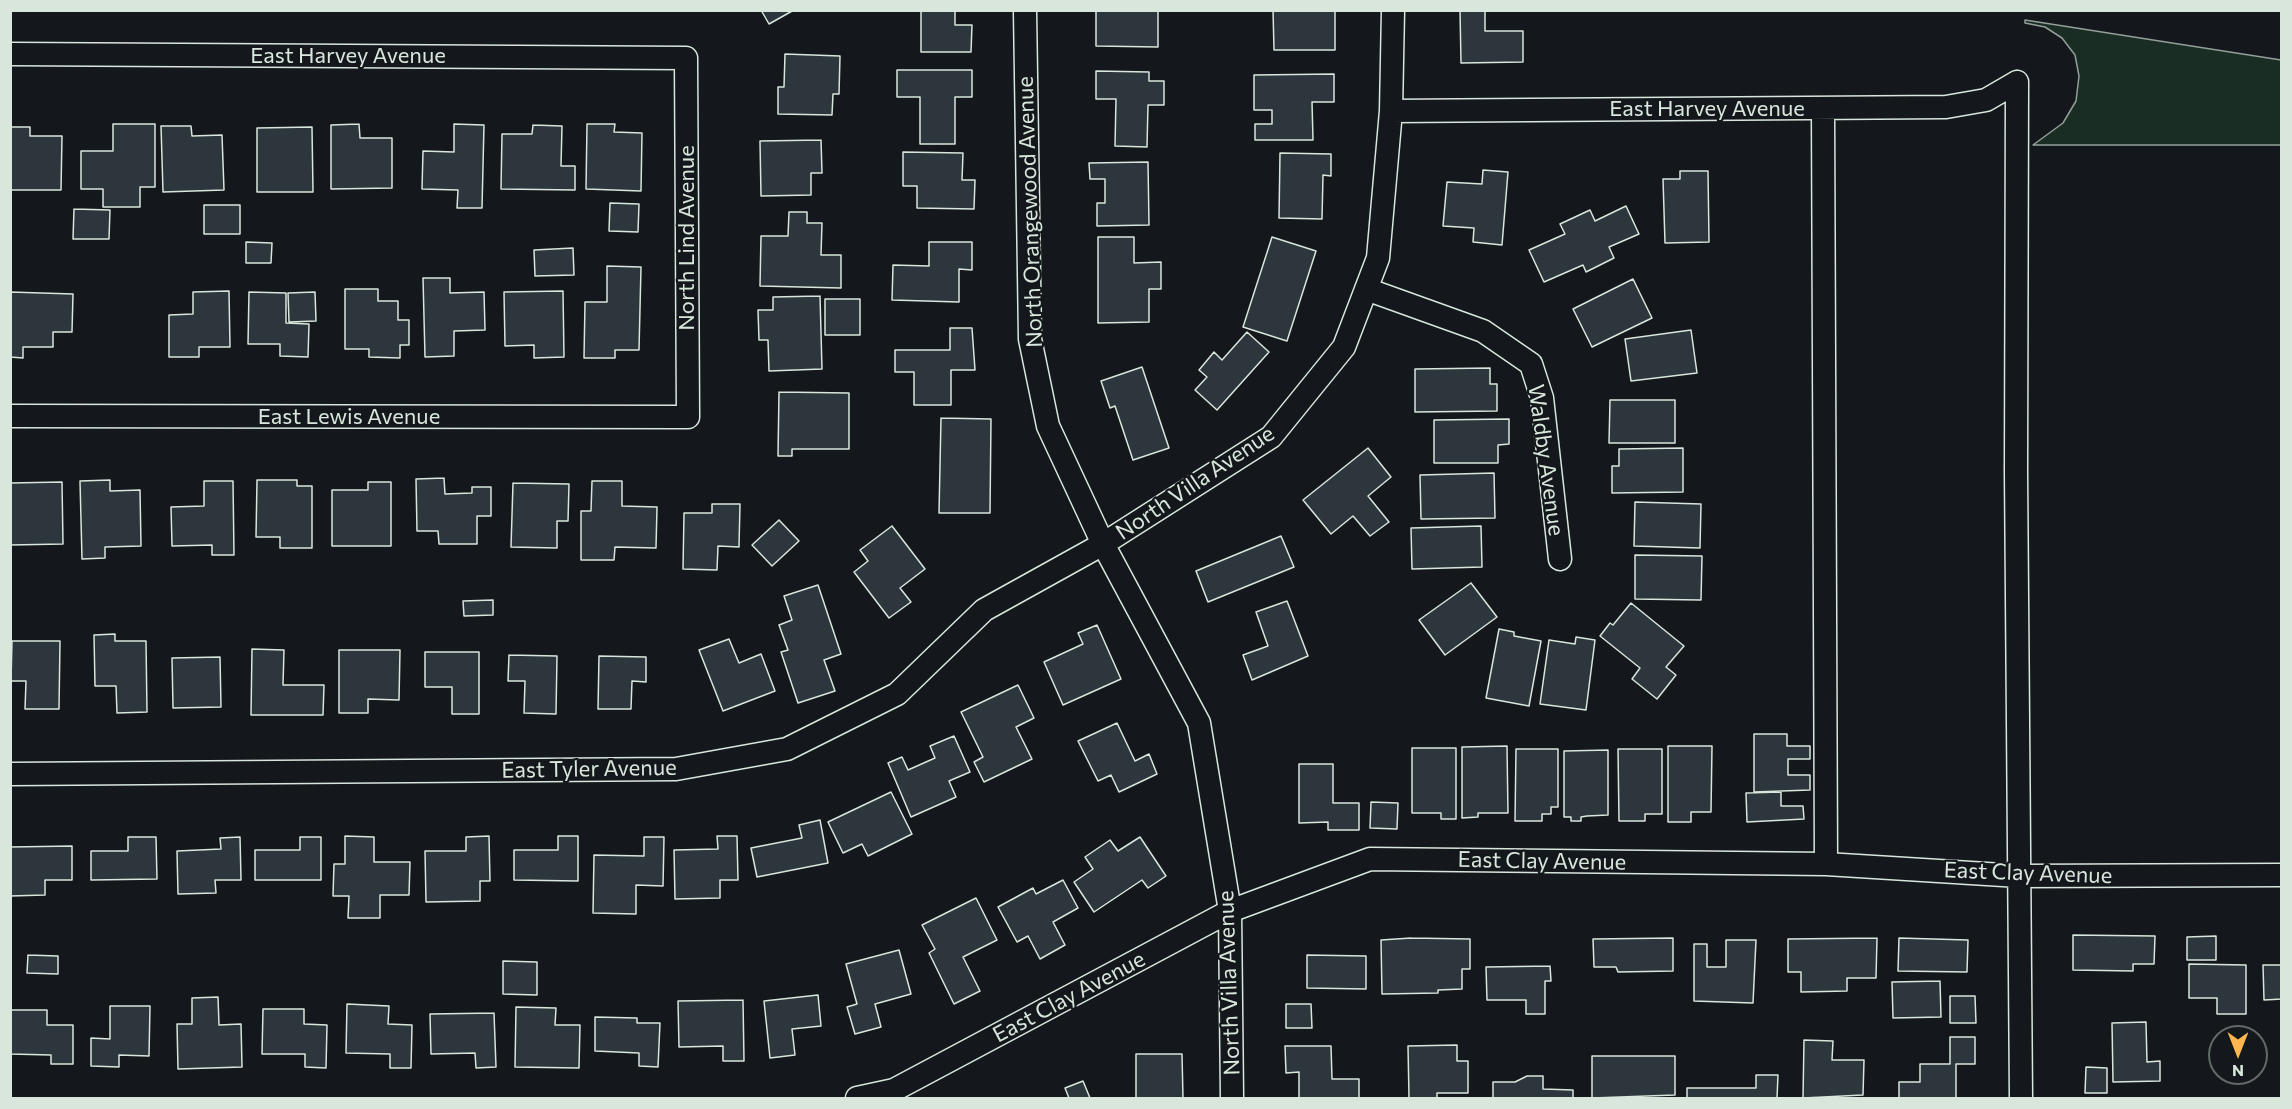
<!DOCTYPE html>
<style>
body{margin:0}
#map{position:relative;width:2292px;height:1109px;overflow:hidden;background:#14181c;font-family:Commissioner,sans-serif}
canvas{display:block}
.frame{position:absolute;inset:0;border:12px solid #d8e6dc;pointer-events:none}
.north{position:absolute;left:2208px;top:1025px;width:60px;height:60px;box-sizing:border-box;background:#14181c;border:2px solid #626a69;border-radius:50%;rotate:180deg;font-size:16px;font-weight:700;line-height:24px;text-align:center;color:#d8e6dc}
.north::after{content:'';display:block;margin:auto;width:21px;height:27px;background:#ffb74d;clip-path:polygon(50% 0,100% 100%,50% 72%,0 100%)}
</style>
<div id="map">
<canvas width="2292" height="1109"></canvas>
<div class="frame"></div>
<div class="north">N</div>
</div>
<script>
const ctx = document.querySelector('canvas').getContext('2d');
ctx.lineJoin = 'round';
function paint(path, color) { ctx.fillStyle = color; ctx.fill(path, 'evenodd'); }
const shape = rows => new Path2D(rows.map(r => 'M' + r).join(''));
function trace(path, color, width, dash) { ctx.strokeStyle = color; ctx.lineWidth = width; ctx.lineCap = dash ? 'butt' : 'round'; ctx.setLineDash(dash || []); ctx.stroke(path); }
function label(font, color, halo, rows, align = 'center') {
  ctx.font = font + ' Commissioner,sans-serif'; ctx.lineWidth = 4.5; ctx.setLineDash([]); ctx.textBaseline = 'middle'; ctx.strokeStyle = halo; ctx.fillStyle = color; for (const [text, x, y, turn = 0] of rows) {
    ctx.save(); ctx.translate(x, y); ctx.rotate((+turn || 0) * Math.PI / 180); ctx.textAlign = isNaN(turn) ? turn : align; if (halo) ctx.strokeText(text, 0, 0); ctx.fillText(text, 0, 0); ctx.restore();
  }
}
const green = shape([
 [2025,20,2281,60,2281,145,2033,145,2063,123,2076,101,2079,76,2075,55,2062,38,2045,27,2025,23,2025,20]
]);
const building = shape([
 [761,10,794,10,769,24,761,10],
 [921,10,955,10,955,25,972,25,971,52,921,52,921,10],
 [1096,10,1158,10,1158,47,1096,46,1096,10],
 [1273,10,1335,10,1335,50,1274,50,1273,10],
 [1460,10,1485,10,1485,31,1523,31,1523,62,1461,63,1460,10],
 [785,54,840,56,839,94,833,94,832,115,778,114,778,87,784,87,785,54],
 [897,70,972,70,972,97,955,97,955,144,920,144,920,97,897,97,897,70],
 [1096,71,1149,72,1149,81,1164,81,1164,105,1148,105,1147,147,1115,146,1116,99,1096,99,1096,71],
 [1334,74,1334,102,1312,102,1313,140,1255,140,1255,124,1272,124,1272,110,1254,110,1254,75,1334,74],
 [113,124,155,124,155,187,140,187,140,207,103,207,103,189,81,189,81,151,113,151,113,124],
 [359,124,360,138,392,138,392,188,331,189,331,125,359,124],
 [454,124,484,125,482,208,457,208,458,190,422,189,423,151,454,152,454,124],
 [587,124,615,124,614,132,642,133,641,191,586,189,587,124],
 [533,125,562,126,561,166,575,166,575,190,501,189,502,134,532,134,533,125],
 [161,126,191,126,192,136,222,135,224,190,163,192,161,126],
 [10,127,30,127,30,136,62,136,61,190,10,190,10,127],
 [312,127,313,192,257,192,257,128,312,127],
 [821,140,822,173,811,173,811,195,761,196,760,141,821,140],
 [903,152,963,153,962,180,975,180,974,209,917,208,917,186,903,186,903,152],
 [1280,153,1331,154,1331,176,1323,175,1322,219,1279,218,1280,153],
 [1148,162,1149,225,1097,226,1097,203,1105,203,1105,179,1090,179,1089,163,1148,162],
 [1483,170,1508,172,1502,245,1473,242,1474,228,1443,226,1447,182,1482,184,1483,170],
 [1680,171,1708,171,1709,242,1665,243,1663,179,1680,179,1680,171],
 [610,203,639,204,638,232,609,231,610,203],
 [204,205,240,205,240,234,204,234,204,205],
 [1626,206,1639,234,1609,247,1614,258,1586,272,1583,265,1544,282,1529,250,1565,234,1560,224,1590,210,1595,221,1626,206],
 [74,209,110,210,109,239,73,239,74,209],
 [789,212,807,212,807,223,822,223,821,255,841,255,841,288,760,286,761,236,788,236,789,212],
 [1098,237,1134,237,1134,263,1161,262,1161,289,1149,289,1149,322,1098,323,1098,237],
 [1272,237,1316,251,1287,341,1243,327,1272,237],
 [246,242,272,243,271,263,246,263,246,242],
 [929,242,972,242,972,270,959,269,959,302,892,300,893,265,929,266,929,242],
 [573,248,574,275,535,276,534,250,573,248],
 [607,266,641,267,639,350,615,350,615,358,584,358,585,302,607,302,607,266],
 [423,278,450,278,450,293,484,292,485,330,454,331,454,356,425,357,423,278],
 [1633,279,1652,318,1592,347,1573,309,1633,279],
 [345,289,378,289,378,301,398,301,398,320,409,320,409,345,400,345,400,358,369,357,369,349,345,349,345,289],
 [229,291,230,347,199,347,199,357,169,357,169,315,193,314,193,292,229,291],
 [563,291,564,357,534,358,534,345,505,346,504,292,563,291],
 [10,292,73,294,72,332,53,332,53,347,23,347,23,358,10,357,10,292],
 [249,292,286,293,286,323,309,324,308,357,280,356,280,344,248,344,249,292],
 [315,292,316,321,289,322,288,293,315,292],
 [820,296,822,369,769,371,768,340,759,340,758,310,773,310,773,297,820,296],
 [825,299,860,299,860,335,825,335,825,299],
 [950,328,972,328,975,370,951,370,951,405,914,405,914,372,895,372,895,350,950,350,950,328],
 [1691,330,1697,373,1631,381,1625,339,1691,330],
 [1247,332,1269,352,1217,410,1195,390,1207,377,1199,370,1214,352,1222,360,1247,332],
 [1142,367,1169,448,1133,460,1115,406,1110,408,1101,381,1142,367],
 [1490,368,1490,384,1497,384,1497,411,1415,412,1415,369,1490,368],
 [779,392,849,393,849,449,792,449,792,456,778,456,779,392],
 [1610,400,1675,400,1675,443,1609,443,1610,400],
 [941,418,991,419,990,513,939,513,941,418],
 [1509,419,1509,444,1498,445,1498,463,1434,463,1434,420,1509,419],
 [1368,448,1391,477,1368,496,1389,522,1370,536,1353,516,1331,534,1303,500,1368,448],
 [1683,448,1683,492,1612,493,1612,466,1619,466,1619,449,1683,448],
 [1494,473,1495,518,1421,519,1420,475,1494,473],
 [444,478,445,494,472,493,472,487,491,487,491,516,477,516,477,544,439,544,438,531,417,531,416,479,444,478],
 [110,480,110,491,140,490,141,546,105,547,105,558,82,559,80,481,110,480],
 [257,480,297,480,297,486,312,486,312,548,280,548,280,537,256,537,257,480],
 [204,481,233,481,234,555,212,555,212,545,172,546,171,507,204,506,204,481],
 [592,481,622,481,622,506,657,507,656,548,615,547,614,560,581,560,581,511,591,511,592,481],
 [62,482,63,544,10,545,10,483,62,482],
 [368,482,391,482,391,546,332,546,332,490,368,490,368,482],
 [513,483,569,484,568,521,557,521,557,548,511,547,513,483],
 [1635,502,1701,504,1700,548,1634,546,1635,502],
 [712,504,740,504,739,547,718,546,717,570,683,569,684,513,712,513,712,504],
 [779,520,799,541,772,566,752,545,779,520],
 [892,526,925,569,900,588,911,602,889,618,854,572,868,561,860,550,892,526],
 [1481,526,1482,567,1412,569,1411,528,1481,526],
 [1281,536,1294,567,1208,602,1196,571,1281,536],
 [1635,555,1702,556,1701,600,1635,599,1635,555],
 [1471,583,1497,617,1445,655,1419,620,1471,583],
 [818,585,841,654,824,660,835,691,798,703,781,652,788,650,779,625,792,620,784,596,818,585],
 [493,600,493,615,464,616,463,601,493,600],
 [1287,601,1308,656,1252,680,1243,655,1268,646,1256,612,1287,601],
 [1631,603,1684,646,1666,667,1676,675,1657,699,1632,679,1640,668,1600,636,1610,623,1613,625,1631,603],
 [1097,625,1121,679,1063,705,1044,662,1083,644,1078,633,1097,625],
 [1499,629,1514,632,1514,636,1541,641,1529,706,1486,698,1499,629],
 [115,634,115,641,146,641,147,712,117,713,116,686,95,686,94,635,115,634],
 [1576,637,1595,640,1586,710,1540,704,1549,640,1575,644,1576,637],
 [729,639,739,663,761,654,775,691,723,711,699,650,729,639],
 [12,641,60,641,59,709,25,709,26,681,11,681,12,641],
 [252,649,284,650,283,685,324,685,323,715,251,715,252,649],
 [339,650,400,650,399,700,368,699,368,713,339,713,339,650],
 [425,652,479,652,479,714,452,714,452,687,425,687,425,652],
 [509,655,557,656,556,714,524,713,525,681,508,681,509,655],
 [599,656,646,657,646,682,632,681,631,709,598,709,599,656],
 [220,657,221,707,173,708,172,658,220,657],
 [1018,685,1034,718,1016,727,1032,759,984,782,974,762,983,757,961,712,1018,685],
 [1117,723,1135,761,1149,754,1157,774,1119,792,1111,775,1098,781,1078,741,1117,723],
 [1754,734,1787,734,1787,746,1810,746,1810,759,1788,759,1788,775,1810,775,1810,790,1754,792,1754,734],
 [954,736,970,772,949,781,956,797,911,817,888,763,902,757,908,770,935,758,930,746,954,736],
 [1507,746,1508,813,1478,813,1478,817,1462,818,1462,747,1507,746],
 [1668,746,1712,746,1711,812,1691,812,1691,822,1668,822,1668,746],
 [1412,748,1456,748,1456,819,1441,819,1441,813,1412,813,1412,748],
 [1516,749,1558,749,1558,807,1551,807,1551,814,1542,814,1542,821,1515,821,1516,749],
 [1618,749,1662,749,1662,814,1645,814,1645,821,1619,821,1618,749],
 [1608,750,1608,815,1587,816,1581,817,1581,821,1571,821,1571,817,1564,817,1564,751,1608,750],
 [1299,764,1333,764,1333,803,1359,803,1359,830,1328,830,1328,822,1299,823,1299,764],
 [891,792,912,834,868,856,862,844,843,853,828,822,891,792],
 [1781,792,1781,806,1803,806,1804,819,1747,822,1746,793,1781,792],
 [1371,802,1398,803,1397,829,1370,828,1371,802],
 [820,820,828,863,757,877,751,848,802,838,799,825,820,820],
 [345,836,374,837,374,862,410,862,409,895,380,895,380,918,348,918,349,896,333,896,334,864,345,864,345,836],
 [489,836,490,881,480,881,480,901,426,902,425,851,466,851,466,837,489,836],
 [558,836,578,836,578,881,514,880,514,850,558,850,558,836],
 [717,836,737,836,738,880,720,880,720,898,675,899,674,850,718,849,717,836],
 [128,837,156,837,157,879,91,880,91,851,128,851,128,837],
 [240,837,241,880,215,880,216,893,178,894,177,851,221,849,220,838,240,837],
 [300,837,321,837,321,880,255,880,255,850,300,850,300,837],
 [644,837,664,837,663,886,636,885,636,914,593,913,594,855,644,856,644,837],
 [1140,837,1166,876,1148,888,1142,880,1094,912,1074,882,1093,869,1085,857,1110,840,1118,851,1140,837],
 [72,846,72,880,45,880,45,895,10,896,10,847,72,846],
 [1063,880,1078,908,1053,922,1065,945,1040,959,1028,936,1017,942,998,907,1033,888,1036,894,1063,880],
 [976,898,997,940,963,957,980,991,954,1004,929,953,935,949,922,925,976,898],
 [2073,935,2155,936,2154,964,2133,964,2133,971,2073,970,2073,935],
 [2216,936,2216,960,2187,960,2187,937,2216,936],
 [1411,938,1470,939,1470,969,1462,969,1462,989,1438,990,1438,993,1382,994,1381,940,1411,938],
 [1673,938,1673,971,1618,972,1616,967,1594,967,1593,939,1673,938],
 [1877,938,1876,978,1847,978,1847,991,1801,992,1801,972,1788,972,1788,939,1877,938],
 [1899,938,1968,940,1967,972,1898,971,1899,938],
 [1726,940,1756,940,1753,1003,1694,1001,1694,944,1707,944,1707,967,1726,967,1726,940],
 [899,950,911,994,875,1004,881,1027,855,1034,847,1007,857,1004,846,964,899,950],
 [28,955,58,956,58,974,27,973,28,955],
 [1307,955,1366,956,1366,989,1307,988,1307,955],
 [503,961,537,962,537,995,503,994,503,961],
 [2189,964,2246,965,2246,1014,2217,1014,2217,998,2189,998,2189,964],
 [2263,965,2282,965,2282,999,2264,1000,2263,965],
 [1550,966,1551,981,1545,981,1545,1014,1526,1014,1526,1000,1487,1000,1486,967,1550,966],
 [1940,981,1941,1017,1893,1018,1892,982,1940,981],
 [818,995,821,1026,792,1029,795,1055,770,1058,764,1001,818,995],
 [1950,996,1975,996,1976,1023,1950,1023,1950,996],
 [218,997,219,1025,241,1024,242,1067,178,1069,177,1024,192,1024,192,998,218,997],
 [743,1000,744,1061,723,1061,723,1046,679,1047,678,1001,743,1000],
 [347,1004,389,1006,388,1024,412,1025,411,1068,390,1068,390,1054,346,1053,347,1004],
 [1286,1004,1311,1004,1312,1028,1286,1028,1286,1004],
 [110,1006,150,1006,149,1056,119,1055,119,1067,91,1066,91,1038,110,1039,110,1006],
 [516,1007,556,1008,555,1025,580,1025,579,1068,515,1067,516,1007],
 [263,1009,304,1009,304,1024,327,1025,326,1068,305,1067,305,1054,262,1054,263,1009],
 [10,1010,47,1010,47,1025,73,1025,73,1064,51,1064,51,1055,10,1054,10,1010],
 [494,1013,496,1067,476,1068,475,1053,431,1054,430,1014,494,1013],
 [595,1017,637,1018,637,1023,660,1023,658,1067,639,1066,639,1053,595,1051,595,1017],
 [2146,1022,2147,1062,2160,1061,2160,1081,2113,1082,2112,1023,2146,1022],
 [1950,1037,1975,1037,1975,1064,1956,1064,1956,1098,1899,1098,1899,1082,1920,1082,1920,1064,1950,1064,1950,1037],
 [1804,1040,1833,1041,1832,1060,1864,1060,1863,1095,1803,1098,1804,1040],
 [1457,1045,1457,1061,1468,1061,1468,1093,1437,1093,1437,1098,1409,1098,1408,1046,1457,1045],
 [1285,1046,1331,1046,1332,1079,1359,1079,1359,1098,1299,1098,1299,1072,1286,1073,1285,1046],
 [1136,1054,1182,1054,1183,1098,1136,1098,1136,1054],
 [1592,1056,1675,1056,1675,1095,1592,1098,1592,1056],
 [2086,1067,2107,1068,2107,1093,2085,1093,2086,1067],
 [1756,1075,1778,1075,1777,1098,1687,1098,1687,1088,1756,1088,1756,1075],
 [1527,1076,1543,1076,1543,1089,1573,1090,1573,1098,1493,1098,1493,1082,1515,1082,1527,1076],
 [1083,1081,1090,1098,1069,1098,1065,1088,1083,1081]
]);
const minor = shape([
 [1025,10,1030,339,1048,426,1103,544,1199,723,1230,911,1232,1098],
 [10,54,686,58,688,417,10,416],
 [2017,82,2016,471,2021,1098],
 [1823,108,1826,864],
 [1391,111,1946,107,1986,100,2017,82],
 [1366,289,1483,331,1531,364,1542,398,1560,559],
 [10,774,676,769,787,749,897,694,984,610,1103,544,1271,437,1344,347,1378,258,1391,111,1393,10],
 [857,1098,894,1090,1230,911,1370,859,1826,864,2019,876,2282,875]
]);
const streetNames = [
 ["East Harvey Avenue",348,56],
 ["East Harvey Avenue",1707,109],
 ["North Orangewood Avenue",1030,212,-92],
 ["North Lind Avenue",687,238,-90],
 ["East Lewis Avenue",349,417],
 ["Waldby Avenue",1546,460,82],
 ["North Villa Avenue",1195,483,-34],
 ["East Tyler Avenue",589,769,-1],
 ["East Clay Avenue",1542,861,1],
 ["East Clay Avenue",2028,873,2],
 ["North Villa Avenue",1229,983,-92],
 ["East Clay Avenue",1069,997,-28]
];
paint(green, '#1a2d24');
trace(green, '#939e99', 1.5);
paint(building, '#2c363c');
trace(building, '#d8e6dc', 1.5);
trace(minor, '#d8e6dc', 25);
trace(minor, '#14181c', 22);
label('22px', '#d8e6dc', '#14181c', streetNames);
</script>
